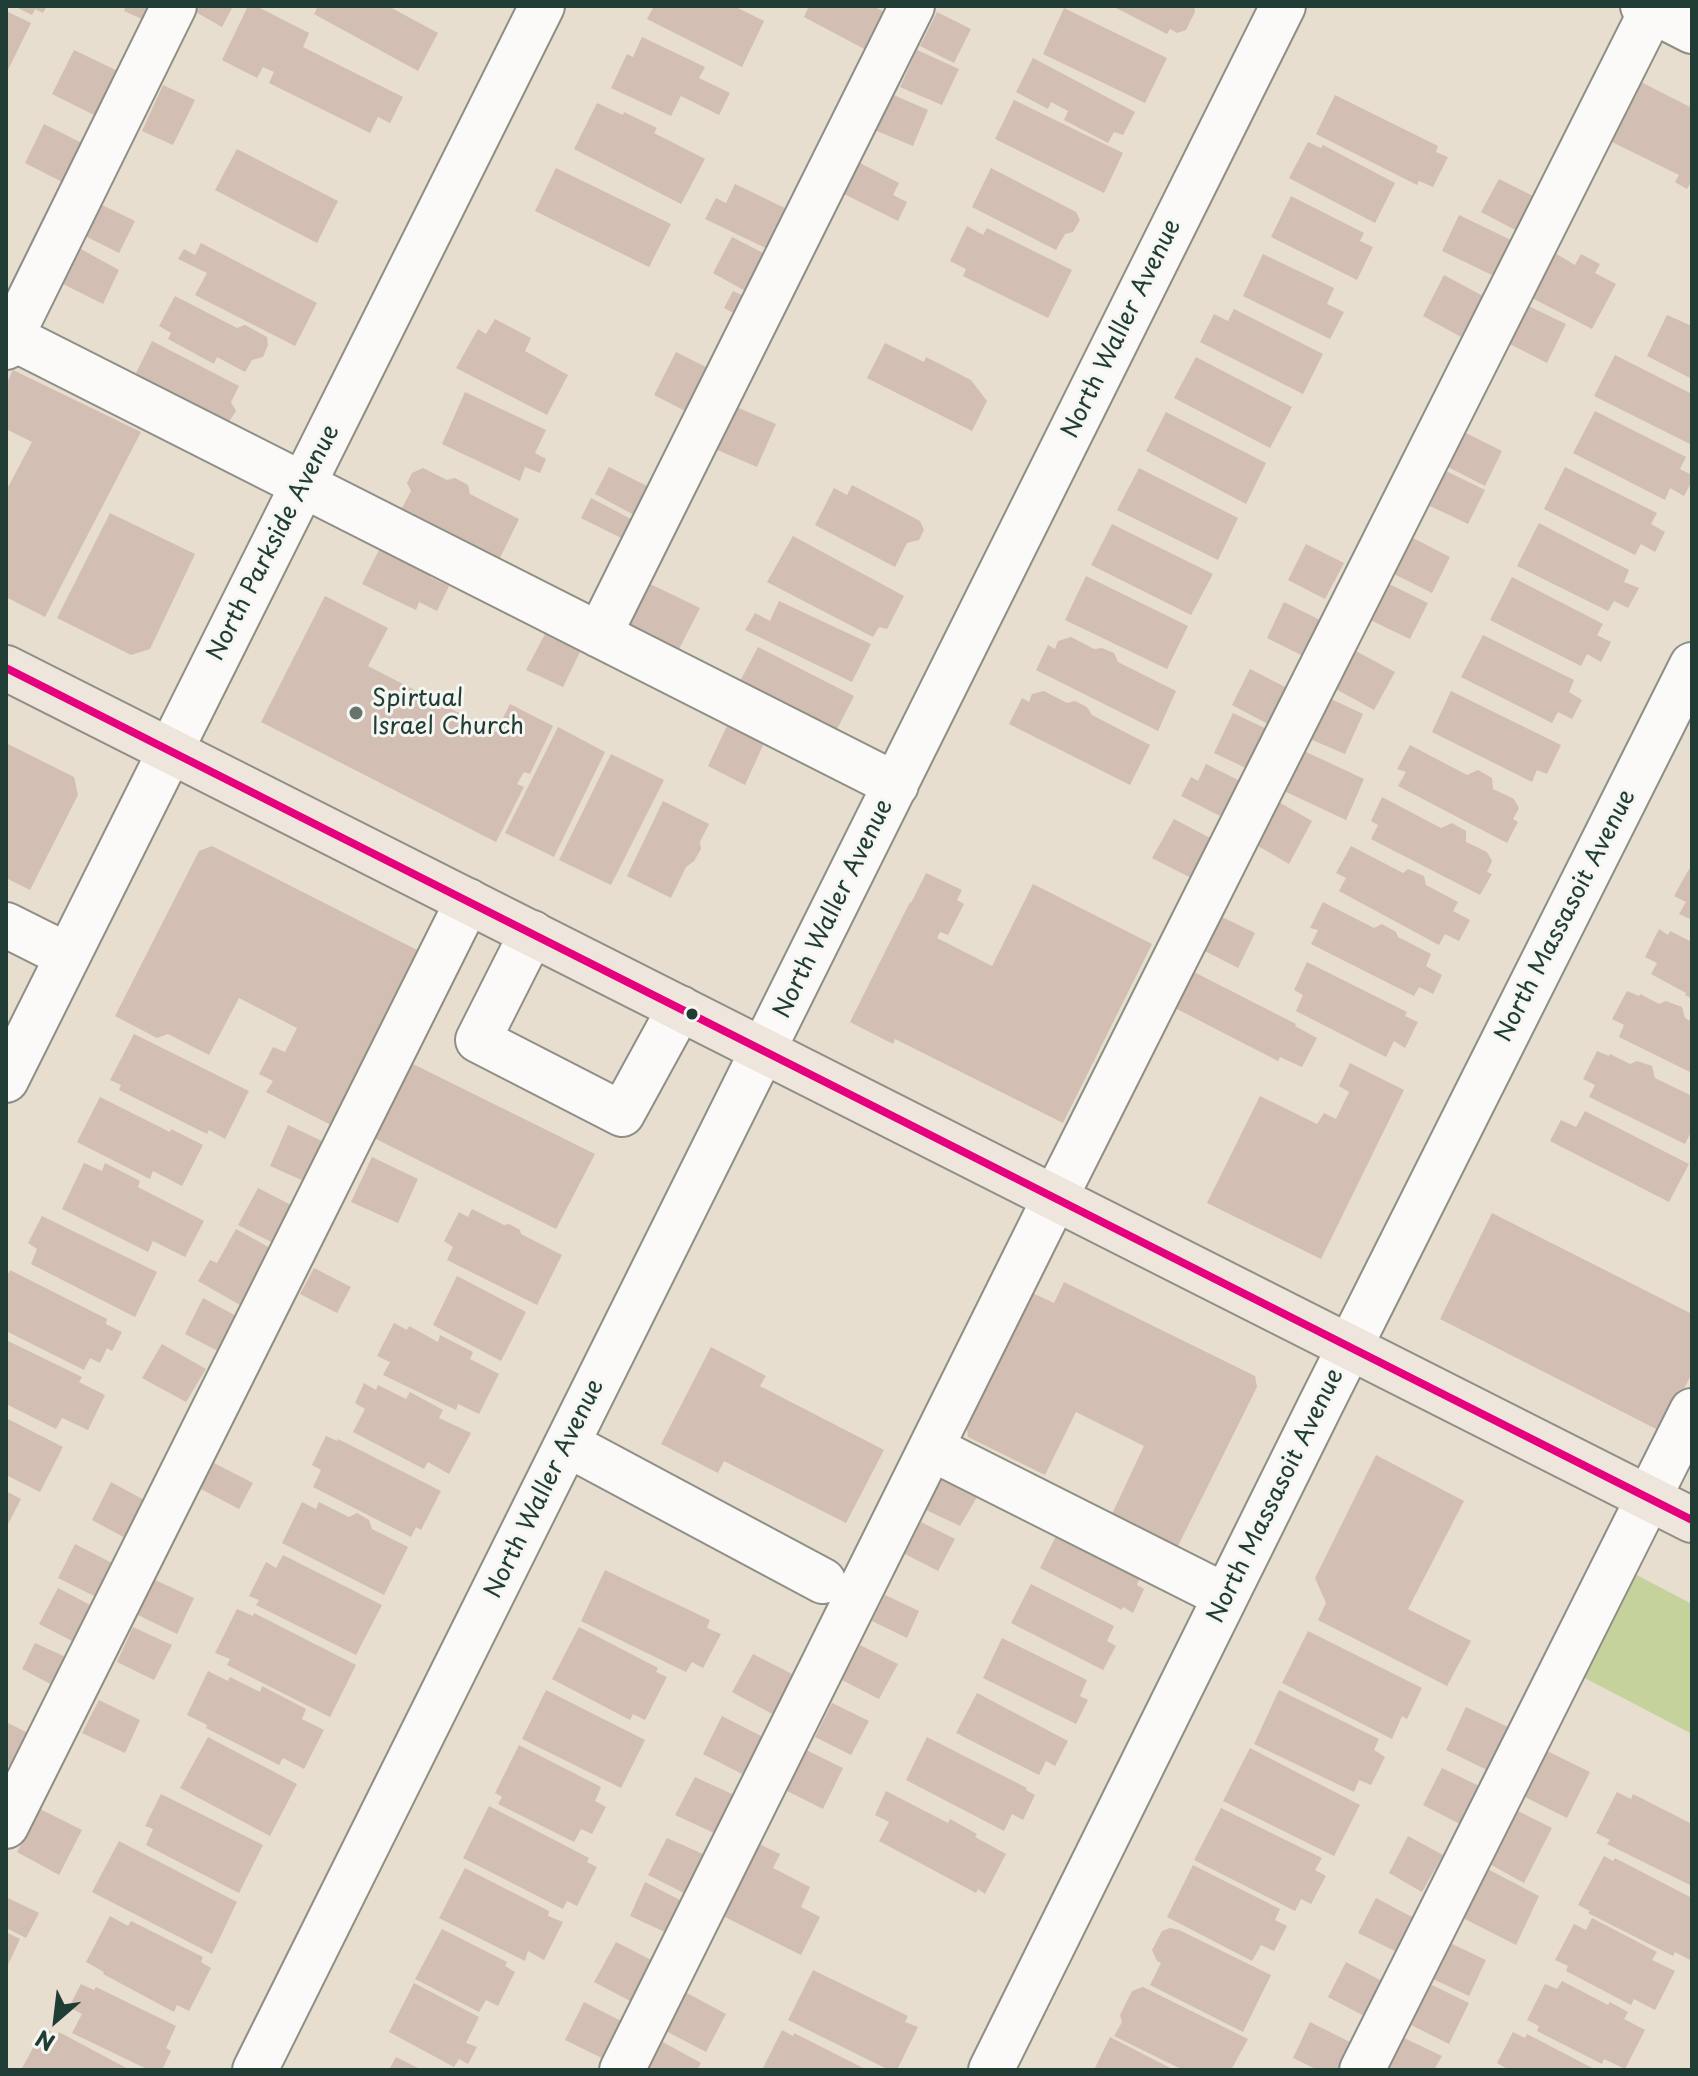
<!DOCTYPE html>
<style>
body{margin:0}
#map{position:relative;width:1698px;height:2076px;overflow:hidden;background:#e7ded0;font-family:"Playpen Sans",sans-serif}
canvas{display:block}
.frame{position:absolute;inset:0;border:8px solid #1f3d34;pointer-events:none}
.north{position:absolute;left:16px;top:1980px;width:80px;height:80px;-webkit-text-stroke:6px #f6f6f2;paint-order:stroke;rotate:208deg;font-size:22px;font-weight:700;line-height:32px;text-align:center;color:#1f3d34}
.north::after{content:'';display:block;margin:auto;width:28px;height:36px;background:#1f3d34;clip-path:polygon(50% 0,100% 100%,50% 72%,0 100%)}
</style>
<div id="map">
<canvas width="1698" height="2076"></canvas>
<div class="frame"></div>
<div class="north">N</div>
</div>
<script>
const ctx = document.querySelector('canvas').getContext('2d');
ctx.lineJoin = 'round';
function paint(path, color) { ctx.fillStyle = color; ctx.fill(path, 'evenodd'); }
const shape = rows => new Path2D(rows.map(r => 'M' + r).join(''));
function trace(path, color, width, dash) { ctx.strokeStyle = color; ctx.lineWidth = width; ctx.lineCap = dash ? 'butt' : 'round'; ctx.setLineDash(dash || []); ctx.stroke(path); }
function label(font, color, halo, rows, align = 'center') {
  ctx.font = font + ' "Playpen Sans",sans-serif'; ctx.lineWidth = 6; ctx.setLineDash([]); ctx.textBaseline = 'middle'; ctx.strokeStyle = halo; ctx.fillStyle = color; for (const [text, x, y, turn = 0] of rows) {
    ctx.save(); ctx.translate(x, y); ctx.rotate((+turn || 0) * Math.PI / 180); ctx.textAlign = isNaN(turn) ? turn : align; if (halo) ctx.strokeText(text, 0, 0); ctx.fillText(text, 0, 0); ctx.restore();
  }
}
const green = shape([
 [1631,1572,1692,1604,1692,1734,1581,1676]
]);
const building = shape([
 [14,6,47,6,43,13,35,9,32,15],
 [126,6,158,6,149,22,124,11],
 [185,6,233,6,222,27],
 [248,6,256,6,309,33,303,47,403,97,390,123,378,117,370,133,269,83,274,72,263,67,257,78,222,60],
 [318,6,388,6,438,33,418,71,314,14],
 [654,6,734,6,764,21,742,67,647,19],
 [809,6,873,6,890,15,870,52,804,17],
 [1112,6,1194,6,1195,12,1186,30,1177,33,1170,29,1167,34],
 [1064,8,1167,58,1145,103,1043,54],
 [6,11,31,23,6,74],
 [937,12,971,29,954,63,920,46],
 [642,37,705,67,699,78,730,93,719,115,681,96,671,116,611,88,627,54,633,57],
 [74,50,124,74,102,119,52,94],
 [917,50,959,69,942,105,900,87],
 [1033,58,1135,112,1123,135,1114,132,1108,143,1064,120,1068,111,1051,102,1048,109,1016,92],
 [1639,81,1692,108,1692,180,1687,189,1675,182,1679,175,1608,140],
 [163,85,195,100,173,145,142,131],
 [889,93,928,110,913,146,872,129],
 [1335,95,1438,146,1436,152,1448,157,1433,187,1419,181,1417,185,1316,134],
 [1014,100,1123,153,1104,193,995,139],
 [597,103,623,115,624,112,657,128,654,133,705,159,681,204,574,149],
 [44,124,82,143,62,182,25,163],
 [1308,142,1321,148,1323,145,1395,183,1375,223,1289,178],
 [237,149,338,201,317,243,215,190],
 [860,163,899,183,893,195,907,202,898,221,844,194],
 [556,168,671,224,649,267,535,211],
 [991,168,1076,212,1080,220,1073,232,1065,234,1056,250,972,207],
 [1499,179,1535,197,1519,232,1481,212],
 [735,184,793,212,774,252,705,219,716,198,726,203],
 [1291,196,1364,233,1360,241,1373,247,1357,280,1271,237],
 [100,204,135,221,119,253,85,236],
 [1459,215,1513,241,1496,277,1442,251],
 [967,226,983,235,987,228,1072,270,1048,318,963,276,966,269,950,261],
 [732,237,769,256,749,293,713,273],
 [201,243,317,303,295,346,195,295,207,273,178,259,184,249,195,255],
 [79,248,119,270,103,304,61,283],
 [1555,253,1575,265,1581,254,1600,264,1595,273,1616,284,1592,329,1532,298],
 [1263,254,1334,288,1327,304,1344,312,1330,339,1243,296],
 [1444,275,1483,296,1461,337,1423,316],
 [733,291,748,298,739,316,724,308],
 [175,296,237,328,245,325,267,337,268,345,263,357,252,360,245,372,217,357,214,364,168,339,171,333,159,326],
 [1524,304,1566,324,1547,363,1506,342],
 [1234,309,1323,354,1303,394,1200,342,1214,314,1228,321],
 [1667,315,1692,326,1692,379,1647,356],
 [495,319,531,338,525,351,568,375,547,415,456,368,478,329,486,334],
 [152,341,239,386,231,402,236,411,230,420,220,424,133,379],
 [885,343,924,362,926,357,971,380,987,401,972,431,867,378],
 [676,352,712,370,689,413,654,395],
 [1615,355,1692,394,1692,445,1594,396],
 [1196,357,1292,407,1270,448,1174,398],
 [13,370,141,432,45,617,6,597,6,491,32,442,6,429,6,385],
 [465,392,546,430,535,453,546,459,540,473,525,467,520,481,442,444],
 [734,406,776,424,757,467,715,449],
 [1595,411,1686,457,1680,469,1692,475,1692,481,1684,496,1670,488,1665,500,1573,453],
 [1166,412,1266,463,1246,504,1146,451],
 [1466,433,1502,451,1485,486,1448,467],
 [609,467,651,488,636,516,595,494],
 [1565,467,1657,513,1651,524,1665,532,1655,552,1641,544,1635,555,1544,509],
 [423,468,447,480,455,478,468,485,470,494,519,519,500,558,402,508,411,491,407,483,412,473],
 [1139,468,1238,518,1218,560,1117,510],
 [1446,471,1485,490,1468,524,1430,506],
 [852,485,920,521,924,530,919,540,907,543,895,567,815,525,834,488,847,495],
 [591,498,633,520,623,539,581,518],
 [110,513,195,554,150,649,131,655,57,618],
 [1539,523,1629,570,1624,582,1639,588,1628,608,1614,601,1608,611,1517,566],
 [1112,524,1213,574,1191,615,1091,565],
 [793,536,904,596,887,629,879,627,873,637,767,582],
 [1411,537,1450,557,1432,593,1392,573],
 [382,544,434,569,430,577,449,586,437,611,419,602,416,610,362,584],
 [1306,544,1344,563,1325,599,1288,580],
 [1086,576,1188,626,1167,669,1065,620],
 [1512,577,1603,624,1597,635,1611,642,1601,662,1587,654,1581,666,1490,620],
 [646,582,700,608,679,649,627,624],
 [1385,582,1428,603,1410,639,1368,619],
 [325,596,388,628,368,666,496,732,510,704,553,726,530,774,524,772,517,784,524,787,496,842,261,722],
 [779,601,871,644,852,682,745,630,755,613,770,621],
 [1284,602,1322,621,1305,657,1267,638],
 [546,632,581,650,563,687,526,670],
 [1483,635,1574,680,1569,692,1582,700,1572,719,1558,712,1552,723,1461,677],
 [1071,637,1094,649,1102,648,1114,653,1118,662,1176,691,1158,731,1036,670,1048,645,1055,649,1058,641],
 [758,647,854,696,835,733,738,685],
 [1354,650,1395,672,1374,710,1334,688],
 [1250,669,1287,688,1268,724,1232,705],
 [1044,691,1067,703,1075,701,1087,707,1092,715,1150,745,1130,785,1009,724,1022,698,1029,702,1032,694],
 [1451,691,1561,745,1547,774,1537,770,1532,782,1432,732],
 [1329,698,1363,714,1345,754,1310,739],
 [1233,713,1269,730,1250,770,1214,753],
 [727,726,764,743,745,785,708,766],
 [558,727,605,752,554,857,505,833],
 [6,743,74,777,78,795,30,890,6,878],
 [1410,745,1467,775,1478,770,1492,778,1493,789,1514,799,1519,808,1513,819,1518,822,1507,843,1398,786,1406,772,1397,769],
 [1302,750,1364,779,1346,820,1282,790],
 [611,754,664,780,611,885,559,860],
 [1206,764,1242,782,1224,818,1181,796,1191,777,1198,781],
 [1382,797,1441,828,1452,823,1466,831,1466,842,1487,852,1492,861,1487,872,1492,874,1480,895,1371,839,1378,825,1371,821],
 [663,801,709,824,700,842,701,849,694,861,686,867,671,898,627,876],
 [1277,801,1312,821,1289,864,1253,843],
 [1174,819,1214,840,1193,879,1152,858],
 [212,846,425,954,337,1128,266,1092,273,1081,259,1074,273,1047,285,1052,297,1028,239,998,209,1055,168,1034,157,1038,115,1016,199,851],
 [1351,846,1403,873,1408,869,1424,876,1426,885,1458,902,1453,911,1470,920,1459,941,1445,934,1439,945,1339,891,1346,878,1336,873],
 [1689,869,1692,871,1692,920,1679,914,1686,902,1674,896],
 [926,873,962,890,957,900,964,904,948,935,940,932,937,938,992,966,1033,884,1152,944,1063,1123,895,1039,893,1044,850,1022,910,902,911,903],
 [1323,902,1374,928,1382,924,1396,932,1398,937,1431,954,1426,966,1442,975,1433,994,1419,987,1414,996,1311,944,1318,930,1310,928],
 [1220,916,1255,933,1238,968,1203,950],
 [1659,929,1668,935,1670,931,1692,942,1692,999,1685,995,1686,993,1651,974,1657,963,1645,957],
 [1307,962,1407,1012,1405,1016,1418,1022,1405,1048,1394,1041,1386,1057,1296,1011,1303,995,1294,990],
 [1194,972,1296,1024,1295,1026,1317,1038,1302,1067,1280,1057,1278,1061,1175,1008],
 [1627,991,1639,996,1640,994,1659,1004,1666,1001,1682,1007,1685,1018,1692,1022,1692,1073,1619,1037,1624,1025,1612,1019],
 [134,1034,249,1091,225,1139,209,1130,207,1134,119,1090,121,1085,110,1080],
 [1597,1051,1609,1056,1610,1054,1630,1064,1637,1061,1652,1066,1655,1078,1692,1096,1692,1130,1685,1144,1589,1097,1595,1085,1583,1079],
 [409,1062,595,1154,556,1229,372,1137],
 [1350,1063,1404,1090,1321,1259,1207,1203,1260,1096,1317,1124,1324,1113,1336,1119,1349,1092,1339,1086],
 [100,1097,170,1132,171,1129,203,1145,182,1186,153,1171,150,1179,77,1142],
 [1585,1111,1689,1164,1669,1202,1550,1141,1561,1120,1576,1127],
 [288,1125,324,1142,306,1182,270,1166],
 [372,1157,418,1179,398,1223,351,1202],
 [84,1163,102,1171,105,1163,140,1181,138,1187,204,1221,185,1257,153,1241,148,1252,62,1209],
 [258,1188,293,1206,273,1243,238,1225],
 [472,1209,504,1225,509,1224,520,1230,521,1234,562,1255,537,1305,447,1260,453,1247,444,1241,459,1212,468,1217],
 [1492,1213,1692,1314,1692,1373,1668,1421,1660,1431,1440,1319],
 [42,1216,157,1272,135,1317,31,1264,37,1249,28,1243],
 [236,1229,272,1249,254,1285,251,1284,240,1305,198,1281,210,1260,217,1263],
 [314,1268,351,1287,337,1313,300,1294],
 [10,1270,107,1319,106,1324,122,1332,112,1351,107,1348,100,1363,90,1358,84,1370,6,1331,6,1278],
 [457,1276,526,1312,501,1361,433,1325],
 [1064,1282,1255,1376,1257,1387,1177,1548,1111,1516,1144,1446,1076,1412,1045,1475,968,1437,966,1422,1030,1292,1054,1303],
 [203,1298,238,1317,220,1352,185,1334],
 [394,1323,407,1330,409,1326,438,1342,440,1335,473,1352,470,1359,499,1374,479,1414,458,1404,456,1410,383,1375,390,1362,377,1356],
 [6,1340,82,1377,79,1382,105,1395,88,1430,62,1418,56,1429,6,1404],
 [162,1344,206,1369,186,1402,142,1378],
 [711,1347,766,1376,760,1386,884,1450,846,1523,724,1461,718,1473,661,1444],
 [364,1383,376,1390,378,1385,406,1399,410,1392,443,1410,439,1418,471,1433,449,1474,428,1462,424,1469,353,1432,365,1409,355,1403],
 [6,1418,63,1447,40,1492,6,1475],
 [326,1436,337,1441,338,1439,441,1491,421,1530,416,1527,411,1537,313,1487,321,1470,312,1465],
 [1376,1455,1464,1501,1408,1609,1471,1641,1447,1686,1318,1620,1326,1603,1315,1578],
 [212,1462,253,1483,239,1509,199,1488],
 [941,1471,980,1492,960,1526,922,1508],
 [111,1482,146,1501,127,1539,92,1520],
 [6,1491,21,1499,6,1528],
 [302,1502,316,1509,319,1502,349,1517,357,1513,369,1520,372,1529,408,1547,384,1595,282,1543],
 [921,1522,955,1539,938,1571,905,1554],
 [1060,1528,1143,1570,1137,1585,1144,1589,1133,1613,1123,1607,1122,1610,1040,1568],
 [75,1544,112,1563,96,1597,58,1578],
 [283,1555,382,1605,356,1655,256,1605,259,1600,249,1596,266,1562,276,1568],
 [605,1570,710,1620,707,1628,721,1634,703,1668,692,1662,686,1672,581,1621],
 [153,1579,194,1598,177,1634,136,1614],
 [1031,1584,1114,1626,1107,1641,1116,1646,1103,1670,1011,1623],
 [58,1588,92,1606,74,1642,39,1624],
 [885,1595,919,1611,907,1638,872,1621],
 [237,1609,253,1616,254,1613,356,1665,330,1717,227,1665,230,1659,215,1653],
 [133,1627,172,1645,154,1680,117,1662],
 [579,1627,658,1668,656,1672,667,1677,645,1720,633,1714,630,1720,552,1679],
 [1308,1631,1422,1688,1407,1719,1402,1716,1392,1739,1282,1683],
 [1002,1638,1087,1680,1080,1696,1088,1700,1076,1724,983,1678],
 [35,1643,70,1659,56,1687,22,1669],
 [860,1645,898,1664,879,1699,842,1680],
 [753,1654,794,1675,774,1715,732,1692],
 [208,1671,228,1681,230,1677,260,1692,262,1686,306,1709,302,1719,324,1730,304,1769,283,1758,279,1765,206,1728,207,1725,187,1715],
 [546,1690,645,1740,621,1788,522,1739],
 [1279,1690,1379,1739,1374,1750,1385,1757,1371,1785,1359,1780,1354,1792,1254,1744],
 [977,1693,1068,1741,1055,1766,1046,1761,1039,1775,956,1733],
 [99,1700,140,1720,125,1753,82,1733],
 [832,1703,869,1721,851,1755,815,1737],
 [1466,1707,1508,1727,1487,1770,1446,1750],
 [722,1716,763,1737,744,1775,703,1754],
 [6,1722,28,1733,12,1767,6,1764],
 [208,1737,297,1784,270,1836,180,1788],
 [927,1737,1027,1788,1026,1790,1035,1795,1023,1820,1012,1814,1004,1831,906,1780],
 [519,1745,601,1787,595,1801,606,1807,592,1834,581,1829,574,1842,498,1804,502,1797,495,1793],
 [1250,1748,1360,1805,1334,1856,1223,1801],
 [1541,1748,1590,1772,1567,1818,1519,1794],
 [806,1750,843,1768,823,1809,785,1790],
 [1442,1768,1479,1786,1460,1824,1423,1805],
 [695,1777,734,1795,714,1833,675,1815],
 [886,1791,948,1823,950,1819,977,1834,975,1837,1006,1854,985,1894,978,1889,976,1893,879,1841,889,1822,875,1815],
 [1617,1792,1631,1799,1633,1794,1692,1824,1692,1886,1607,1844,1610,1840,1596,1833],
 [161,1794,263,1845,239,1893,146,1845,153,1829,145,1826],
 [489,1806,589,1858,587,1862,597,1867,577,1906,567,1901,563,1909,463,1858],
 [1221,1808,1322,1858,1315,1870,1326,1876,1311,1904,1301,1899,1295,1911,1194,1860],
 [40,1809,82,1830,59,1875,17,1852],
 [1514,1809,1552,1828,1524,1883,1486,1862],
 [1408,1836,1443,1855,1422,1892,1389,1873],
 [667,1838,703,1854,684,1893,648,1875],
 [119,1841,237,1902,212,1954,92,1892],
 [757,1843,780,1854,773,1868,810,1887,801,1907,820,1917,801,1955,721,1915],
 [1604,1856,1613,1861,1615,1858,1692,1898,1692,1956,1690,1960,1675,1952,1673,1956,1588,1913,1590,1911,1578,1905],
 [1193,1865,1280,1909,1275,1920,1287,1926,1274,1951,1261,1945,1252,1961,1167,1917],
 [1480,1865,1539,1896,1516,1945,1455,1914],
 [465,1868,549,1911,548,1916,563,1922,544,1960,528,1951,525,1961,439,1918],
 [645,1882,682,1901,667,1933,630,1916],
 [6,1897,39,1913,26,1938,6,1928],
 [1376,1898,1412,1917,1395,1951,1358,1933],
 [110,1916,128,1926,131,1921,203,1957,201,1962,211,1968,189,2011,177,2005,174,2012,103,1974,104,1972,86,1962],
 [1592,1918,1657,1952,1652,1960,1675,1971,1655,2010,1634,1999,1631,2005,1566,1971,1568,1966,1555,1960,1574,1924,1586,1930],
 [1170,1928,1179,1930,1271,1975,1243,2032,1150,1985,1161,1963,1157,1961,1152,1950,1162,1931],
 [442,1929,507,1962,505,1966,515,1972,498,2006,486,2000,479,2012,415,1979],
 [6,1932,20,1939,8,1965,6,1964],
 [616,1942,655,1962,634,2003,594,1982],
 [1450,1943,1486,1960,1469,1996,1433,1979],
 [1346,1962,1382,1981,1364,2016,1328,1997],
 [813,1970,908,2016,905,2022,918,2027,897,2070,889,2070,788,2020],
 [1562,1981,1608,2005,1610,2002,1628,2012,1624,2019,1645,2030,1625,2069,1604,2059,1602,2064,1537,2031,1539,2026,1527,2020,1545,1984,1557,1989],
 [414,1983,479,2017,466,2043,477,2047,468,2064,459,2059,454,2067,389,2032],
 [81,1984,94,1990,96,1987,176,2026,166,2048,171,2051,162,2070,149,2070,72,2033,82,2014,69,2007],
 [1430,1984,1469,2003,1449,2044,1409,2024],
 [1143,1987,1248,2039,1231,2070,1183,2070,1114,2036,1122,2022,1120,2015,1132,1991],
 [685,1992,726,2014,706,2052,666,2031],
 [584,2002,625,2023,606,2060,565,2040],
 [1310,2022,1350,2042,1337,2070,1318,2070,1293,2058],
 [44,2028,58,2035,59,2032,130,2070,21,2070],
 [782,2030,793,2036,794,2033,867,2070,762,2070],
 [1513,2032,1525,2038,1527,2034,1596,2070,1509,2070,1497,2063],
 [1110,2037,1174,2070,1094,2070],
 [1402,2037,1442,2056,1434,2070,1385,2070],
 [661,2041,701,2063,697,2070,646,2070],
 [396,2057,422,2070,389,2070]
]);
const minor = shape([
 [1643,6,1692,31],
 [11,337,896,785],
 [6,347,174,6],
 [599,635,912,6],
 [6,925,68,956],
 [532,933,478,1040,622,1114,680,1008],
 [6,1080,542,6],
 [567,1444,823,1581],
 [931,1448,1225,1596],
 [6,1826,468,901],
 [255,2070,1283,6],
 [622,2070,1055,1198,1654,6],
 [991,2070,1321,1404,1692,665],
 [1362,2070,1692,1411]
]);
const major = shape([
 [6,668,1692,1520]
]);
const bus1 = shape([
 [6,668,1692,1520]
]);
const markers = [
 [356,713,8,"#65756b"],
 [692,1014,7,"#1f3d34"]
];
const streetNames = [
 ["North Waller Avenue",1122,329,-64],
 ["North Parkside Avenue",274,543,-63],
 ["North Waller Avenue",834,909,-64],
 ["North Massasoit Avenue",1566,916,-63],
 ["North Waller Avenue",545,1489,-64],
 ["North Massasoit Avenue",1276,1496,-64]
];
const poiNames = [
 ["Spirtual",372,699],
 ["Israel Church",372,727]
];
paint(green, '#c5d29c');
paint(building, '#d2beb2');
trace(minor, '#8e8f86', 48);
trace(major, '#8e8f86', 48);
trace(minor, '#fbfaf8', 44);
trace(major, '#eee5dd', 44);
trace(bus1, '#e5007d', 8);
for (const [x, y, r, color] of markers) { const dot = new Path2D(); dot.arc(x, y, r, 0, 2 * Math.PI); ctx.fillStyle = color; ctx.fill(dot); trace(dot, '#f6f6f2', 3); }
label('24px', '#1f3d34', '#f6f6f2', streetNames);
label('24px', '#1f3d34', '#f6f6f2', poiNames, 'left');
</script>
